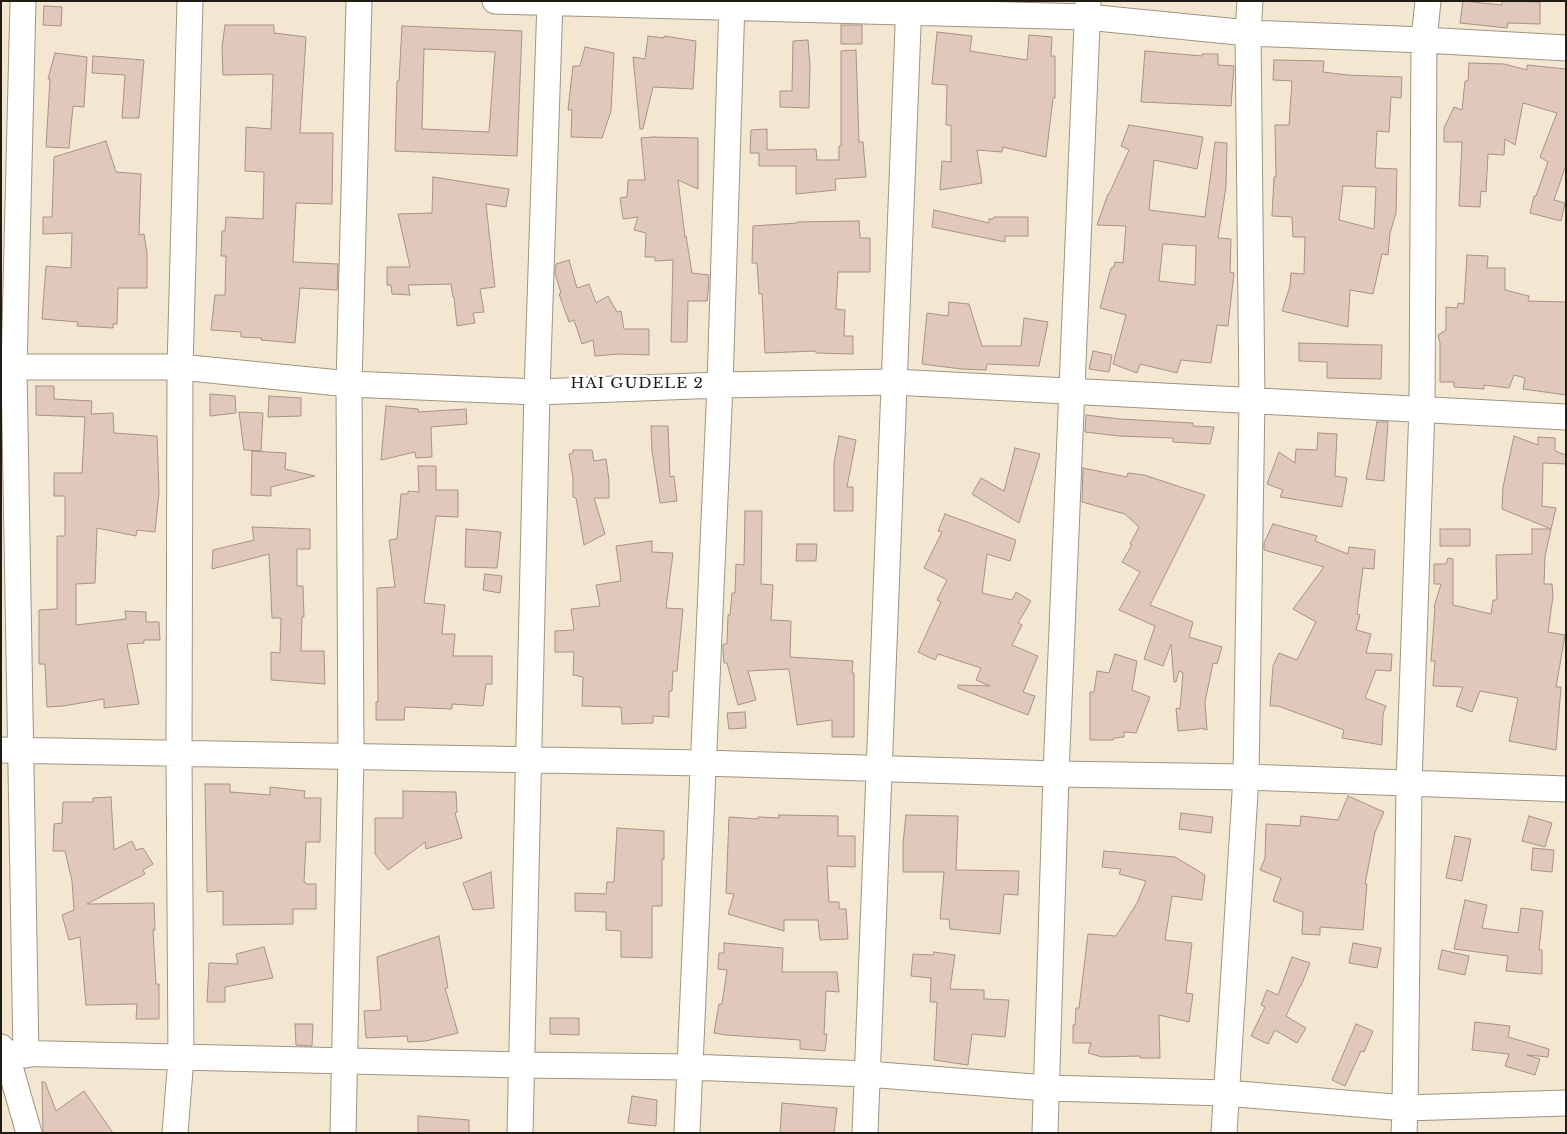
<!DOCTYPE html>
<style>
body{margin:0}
#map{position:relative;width:1567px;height:1134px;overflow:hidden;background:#f3e7d1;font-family:"Libre Baskerville",serif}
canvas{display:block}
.frame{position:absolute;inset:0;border:2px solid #201c14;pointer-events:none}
</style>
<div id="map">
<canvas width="1567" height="1134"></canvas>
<div class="frame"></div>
</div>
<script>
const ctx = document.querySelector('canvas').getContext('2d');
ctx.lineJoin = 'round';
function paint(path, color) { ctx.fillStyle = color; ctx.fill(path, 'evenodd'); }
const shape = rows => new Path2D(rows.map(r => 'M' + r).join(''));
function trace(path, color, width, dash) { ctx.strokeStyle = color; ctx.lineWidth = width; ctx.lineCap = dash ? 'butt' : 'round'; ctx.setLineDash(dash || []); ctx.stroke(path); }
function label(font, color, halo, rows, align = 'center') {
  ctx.font = font + ' "Libre Baskerville",serif'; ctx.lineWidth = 4.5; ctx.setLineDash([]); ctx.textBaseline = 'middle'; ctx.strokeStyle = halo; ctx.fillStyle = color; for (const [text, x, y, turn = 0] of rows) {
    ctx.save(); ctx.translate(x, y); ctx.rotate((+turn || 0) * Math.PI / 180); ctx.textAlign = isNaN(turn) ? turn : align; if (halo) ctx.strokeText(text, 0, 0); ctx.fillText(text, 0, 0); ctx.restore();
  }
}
const building = shape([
 [1463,1,1502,5,1502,1,1540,2,1540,24,1508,23,1507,28,1460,23,1463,1],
 [44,6,62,7,61,26,43,25,44,6],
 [225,25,274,25,274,33,306,37,300,133,333,133,332,204,296,203,293,262,338,264,337,290,300,288,295,343,261,340,262,338,241,337,241,332,211,330,215,295,225,295,226,256,221,256,222,231,225,231,226,217,263,219,264,172,245,171,246,127,271,129,273,74,223,75,222,47,225,25],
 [841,25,862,25,862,44,841,44,841,25],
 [402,26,522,31,517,156,395,151,397,81,399,81,402,26],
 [424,49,495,52,489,132,422,129,424,49],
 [937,32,972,36,970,51,1027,60,1029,35,1052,37,1051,56,1055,56,1055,98,1053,98,1046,157,1003,147,1002,152,977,150,982,183,940,190,942,161,951,162,951,125,946,125,947,85,932,84,937,32],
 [648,36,664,38,664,36,696,41,693,89,653,87,643,129,640,129,633,57,645,59,648,36],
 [808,40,810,65,809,108,780,107,780,91,792,91,793,41,808,40],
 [585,47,614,53,611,111,602,138,571,137,572,110,568,110,573,66,580,66,585,47],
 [856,50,859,142,863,142,866,177,835,179,836,190,796,194,796,166,759,166,759,153,750,153,751,130,767,129,767,150,816,149,817,160,839,160,839,146,841,146,841,51,856,50],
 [1145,51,1202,56,1202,54,1218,54,1218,65,1234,66,1231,106,1141,102,1145,51],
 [55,53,87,57,84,107,73,106,69,148,46,147,50,79,48,79,55,53],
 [93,56,144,60,139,118,122,118,125,75,92,73,93,56],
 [1274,60,1324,61,1323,72,1347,75,1402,77,1401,98,1391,97,1389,132,1377,131,1375,168,1397,169,1396,213,1390,233,1388,255,1382,254,1373,294,1350,290,1348,327,1282,311,1290,286,1291,273,1304,274,1305,237,1293,237,1292,217,1272,216,1274,177,1276,177,1275,125,1289,125,1292,81,1273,80,1274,60],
 [1343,186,1376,187,1374,229,1339,220,1343,186],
 [1469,63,1504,64,1527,70,1527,65,1566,69,1566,165,1554,200,1565,203,1561,221,1530,213,1534,196,1536,196,1548,162,1540,157,1557,113,1523,103,1515,145,1505,139,1504,155,1488,154,1486,192,1481,191,1480,207,1459,206,1462,142,1444,142,1444,128,1454,107,1462,110,1465,81,1468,81,1469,63],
 [1129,125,1203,137,1197,169,1154,160,1149,210,1205,217,1215,142,1227,143,1226,187,1218,238,1231,239,1230,272,1234,273,1228,326,1217,325,1211,363,1181,360,1177,373,1140,364,1137,373,1113,364,1126,315,1100,308,1111,268,1114,267,1115,262,1123,263,1126,226,1097,225,1108,194,1109,194,1129,150,1121,146,1129,125],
 [1163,244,1196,246,1195,285,1159,281,1163,244],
 [653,137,698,138,698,189,678,180,685,237,686,236,692,273,709,275,708,293,707,301,688,301,687,342,671,342,673,260,655,261,655,257,645,257,646,233,634,230,638,217,623,219,620,198,627,197,628,180,645,180,641,138,653,137],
 [106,141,116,172,141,174,139,235,144,234,147,253,147,288,118,288,117,324,113,324,113,328,77,326,78,322,42,319,46,266,71,268,72,233,43,234,43,217,52,217,54,157,106,141],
 [433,177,509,189,506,207,486,204,495,287,480,289,484,312,473,313,475,323,457,326,454,297,453,297,451,284,408,285,410,295,392,294,391,285,387,285,387,267,410,267,398,214,432,213,433,177],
 [934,210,989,223,989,219,993,219,994,217,1028,217,1028,236,1005,236,1005,242,932,227,934,210],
 [859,221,860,238,870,238,870,272,838,272,836,309,845,310,844,336,853,336,853,354,816,353,816,351,765,353,762,294,759,294,757,263,752,263,753,226,797,223,797,222,859,221],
 [1467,255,1488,256,1487,268,1505,268,1505,290,1529,296,1528,301,1566,302,1566,395,1523,389,1525,378,1514,375,1509,388,1484,385,1484,389,1454,387,1454,382,1440,382,1440,343,1438,335,1446,330,1446,307,1457,308,1458,303,1464,304,1467,255],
 [569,260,577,288,589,284,596,303,608,296,617,312,621,311,624,329,649,329,649,355,619,354,595,356,593,340,582,344,574,320,569,322,559,294,561,293,555,273,556,264,569,260],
 [949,302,969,304,982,346,1021,346,1024,318,1048,322,1039,366,987,364,986,370,961,369,922,364,927,313,948,316,949,302],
 [1299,343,1382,345,1381,379,1327,378,1327,362,1299,361,1299,343],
 [1093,351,1112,355,1109,372,1089,369,1093,351],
 [36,386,54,386,54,399,92,401,91,414,113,413,114,433,157,436,159,492,155,532,137,530,136,536,97,528,95,583,76,584,76,625,126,619,125,611,146,612,146,622,159,622,160,640,144,640,144,643,127,644,139,704,104,708,104,699,63,706,47,707,45,664,39,664,39,610,57,609,57,536,65,536,65,496,54,496,54,473,82,473,85,417,36,415,36,386],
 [210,394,235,396,236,413,210,416,210,394],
 [269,396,301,398,301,416,268,417,269,396],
 [386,406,418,409,418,412,466,409,467,424,431,427,432,457,416,458,415,452,381,460,386,406],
 [239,412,263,413,261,451,244,450,239,412],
 [1086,415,1120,419,1193,423,1193,426,1214,427,1210,444,1173,442,1173,438,1119,436,1085,432,1086,415],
 [1377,422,1388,422,1384,481,1366,479,1377,422],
 [651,426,668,426,670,477,674,476,677,501,660,503,652,451,651,426],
 [1318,433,1337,434,1335,476,1347,478,1342,507,1280,497,1283,490,1267,484,1279,452,1295,463,1296,449,1317,450,1318,433],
 [839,436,856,440,847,487,853,487,853,511,834,511,834,463,839,436],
 [1514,436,1538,445,1538,437,1555,438,1555,451,1566,455,1566,464,1543,463,1542,506,1556,508,1551,529,1502,509,1503,487,1514,436],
 [1015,448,1040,454,1019,523,972,494,981,478,1004,491,1015,448],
 [573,450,592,450,594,461,606,459,609,480,609,498,594,498,605,534,584,545,576,498,573,497,573,478,569,454,573,453,573,450],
 [252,451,286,453,285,469,315,476,271,487,271,496,251,495,252,451],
 [418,466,436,466,436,490,458,490,458,517,436,516,424,603,445,605,442,634,455,634,453,656,492,656,492,684,486,684,483,706,452,704,452,709,405,707,404,720,376,720,376,702,378,702,377,588,395,587,389,540,397,539,401,494,408,494,408,491,419,492,418,466],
 [1083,468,1127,477,1128,473,1144,475,1205,495,1150,605,1193,622,1189,637,1222,647,1217,664,1213,663,1205,702,1207,730,1200,728,1199,729,1178,731,1176,708,1180,709,1183,673,1179,671,1176,682,1174,682,1171,644,1163,666,1144,659,1155,626,1119,610,1140,572,1122,562,1132,545,1130,544,1139,527,1125,514,1082,502,1083,468],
 [745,511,762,511,761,584,773,585,771,620,791,621,790,657,853,661,852,673,854,673,854,737,832,737,832,720,797,725,789,669,748,671,756,700,738,705,727,663,724,663,723,651,723,644,727,644,728,615,730,615,732,593,735,593,736,564,744,565,745,511],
 [945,514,1016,540,1010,561,987,554,982,593,1012,600,1016,592,1031,601,1018,623,1022,625,1012,645,1038,656,1023,692,1035,696,1028,715,958,688,958,685,990,686,976,680,981,668,938,654,935,660,918,652,941,602,937,600,947,580,924,568,942,532,938,531,945,514],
 [1273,524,1317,536,1315,541,1348,554,1349,547,1375,550,1374,569,1363,568,1357,614,1360,615,1356,630,1371,634,1366,653,1392,654,1391,671,1376,670,1365,698,1386,706,1383,714,1382,745,1342,738,1344,730,1278,706,1270,706,1273,666,1279,653,1297,660,1316,622,1293,609,1324,567,1264,550,1264,543,1273,524],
 [252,527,310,529,310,549,297,549,297,586,303,586,304,617,302,617,301,651,324,651,325,684,271,680,271,652,280,653,281,618,272,618,269,554,212,569,213,550,254,540,252,527],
 [466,529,501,532,497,568,465,567,466,529],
 [1440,529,1470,529,1470,546,1440,546,1440,529],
 [1532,529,1551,529,1545,556,1544,584,1552,584,1553,596,1548,632,1565,635,1556,687,1561,687,1556,750,1509,741,1518,698,1480,691,1472,712,1456,706,1463,687,1433,686,1435,661,1431,661,1435,608,1434,607,1441,584,1434,584,1434,564,1446,564,1448,558,1453,559,1453,605,1491,614,1493,600,1497,600,1496,555,1532,554,1532,529],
 [652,541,652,552,673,553,666,608,683,609,677,671,673,671,672,691,669,691,669,717,653,716,653,723,622,724,621,707,582,706,583,677,573,675,574,652,555,652,555,631,574,630,571,609,600,606,596,585,621,581,616,546,652,541],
 [797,544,817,544,816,561,796,561,797,544],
 [485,574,502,576,500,593,483,590,485,574],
 [1115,654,1137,661,1132,690,1150,697,1136,733,1124,732,1124,737,1114,738,1113,740,1090,740,1090,692,1094,692,1097,671,1109,673,1115,654],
 [745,712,746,728,729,729,727,713,745,712],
 [205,784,230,784,230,792,270,795,270,787,305,791,304,798,321,798,320,842,306,842,304,882,306,883,306,884,316,884,316,909,293,909,293,924,223,925,223,891,207,892,205,784],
 [403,791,456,792,457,812,455,813,462,838,426,849,425,842,388,870,375,854,375,818,403,818,403,791],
 [1348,796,1384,812,1375,832,1365,884,1367,884,1363,930,1320,927,1320,935,1302,934,1303,912,1273,901,1281,878,1260,870,1265,858,1266,824,1300,826,1301,816,1338,820,1348,796],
 [111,797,114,850,132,841,136,850,143,848,153,864,143,870,145,874,87,904,154,903,155,930,153,930,156,984,159,984,159,1019,136,1019,137,1004,86,1005,80,937,69,940,62,915,74,910,72,881,65,851,53,851,54,824,62,823,63,802,93,802,93,798,111,797],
 [1181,813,1213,817,1211,833,1179,829,1181,813],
 [779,815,838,816,838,836,855,836,855,867,827,866,829,902,839,902,839,909,846,909,848,939,820,940,818,920,784,920,784,931,728,914,734,894,726,893,729,817,758,819,758,817,779,818,779,815],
 [906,815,958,816,956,870,1019,871,1018,895,1004,894,1000,934,950,929,949,919,940,919,944,872,903,872,903,843,906,815],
 [1529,816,1552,823,1545,847,1522,841,1529,816],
 [617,828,664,831,664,859,662,859,662,906,652,906,652,958,621,957,621,931,606,930,606,912,575,911,575,893,606,894,607,882,614,882,617,828],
 [1455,836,1471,839,1462,881,1446,878,1455,836],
 [1533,848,1554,850,1552,872,1531,870,1533,848],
 [1104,851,1175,857,1205,875,1202,900,1172,896,1165,940,1192,943,1186,993,1193,994,1189,1022,1159,1015,1160,1058,1140,1058,1140,1056,1102,1057,1088,1053,1091,1043,1073,1043,1073,1025,1075,1025,1076,1008,1079,1008,1088,934,1116,936,1137,903,1146,881,1119,874,1121,869,1102,867,1104,851],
 [491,872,494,908,473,910,463,883,491,872],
 [1465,900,1487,905,1482,928,1518,933,1521,908,1543,911,1539,950,1542,950,1542,974,1506,971,1508,956,1454,949,1465,900],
 [439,936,448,988,445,988,458,1033,426,1041,408,1042,407,1036,366,1038,364,1011,381,1010,377,957,439,936],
 [724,943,783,948,782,972,837,972,839,992,826,991,824,1034,827,1034,825,1051,800,1049,800,1040,726,1035,714,1033,719,1004,722,1004,727,970,718,969,719,953,724,953,724,943],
 [1353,943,1381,948,1377,968,1349,963,1353,943],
 [264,947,273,978,225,987,225,1002,207,1002,209,963,238,964,236,954,264,947],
 [1442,950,1469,956,1465,975,1438,969,1442,950],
 [934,952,955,955,950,989,984,990,984,999,1009,1000,1005,1037,972,1034,968,1065,934,1060,937,1002,930,1002,931,978,911,976,913,954,933,955,934,952],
 [1292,957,1310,963,1301,986,1300,986,1286,1016,1306,1028,1297,1043,1275,1030,1268,1044,1251,1036,1265,1007,1261,1005,1267,990,1278,995,1292,957],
 [550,1018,579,1018,579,1035,550,1034,550,1018],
 [1475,1022,1510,1026,1508,1037,1549,1049,1548,1057,1527,1055,1540,1059,1535,1075,1505,1066,1509,1054,1472,1050,1475,1022],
 [295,1024,313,1024,312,1046,296,1045,295,1024],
 [1356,1024,1373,1031,1364,1052,1361,1051,1345,1086,1332,1080,1356,1024],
 [42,1082,45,1082,56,1111,84,1091,113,1133,43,1133,42,1082],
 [632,1096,657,1100,656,1126,628,1123,632,1096],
 [782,1103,837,1108,834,1133,780,1133,782,1103],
 [418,1116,469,1120,469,1133,418,1133,418,1116]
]);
const street = shape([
 [23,1,14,368,26,1055],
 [495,1,1087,17,1248,33,1424,40,1566,48],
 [1088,1,1056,774,1246,777,1566,789],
 [1,367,180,367,349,384,537,392,720,385,894,382,1566,417],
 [1,750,703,763,1056,774,1045,1133],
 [1,1047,6,1053,29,1133],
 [6,1053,521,1065,689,1067,867,1074,1046,1088,1226,1093,1405,1108,1409,783,1422,406,1424,40,1428,1],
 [175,1133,181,1058,179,754,180,367,190,1],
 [343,1133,351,756,349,384,359,1],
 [520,1133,537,392,550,1],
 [687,1133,720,385,732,1],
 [865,1133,909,1],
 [1224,1133,1246,777,1252,400,1248,33,1250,1],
 [1404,1133,1405,1108,1566,1103]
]);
const neighbourhoodNames = [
 ["HAI GUDELE 2",637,384]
];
paint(building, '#e0c8bc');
trace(building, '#a89186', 1);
trace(street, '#9f9580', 27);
trace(street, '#fff', 25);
ctx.letterSpacing = '1px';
label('15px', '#201c14', '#fff', neighbourhoodNames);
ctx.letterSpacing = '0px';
</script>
